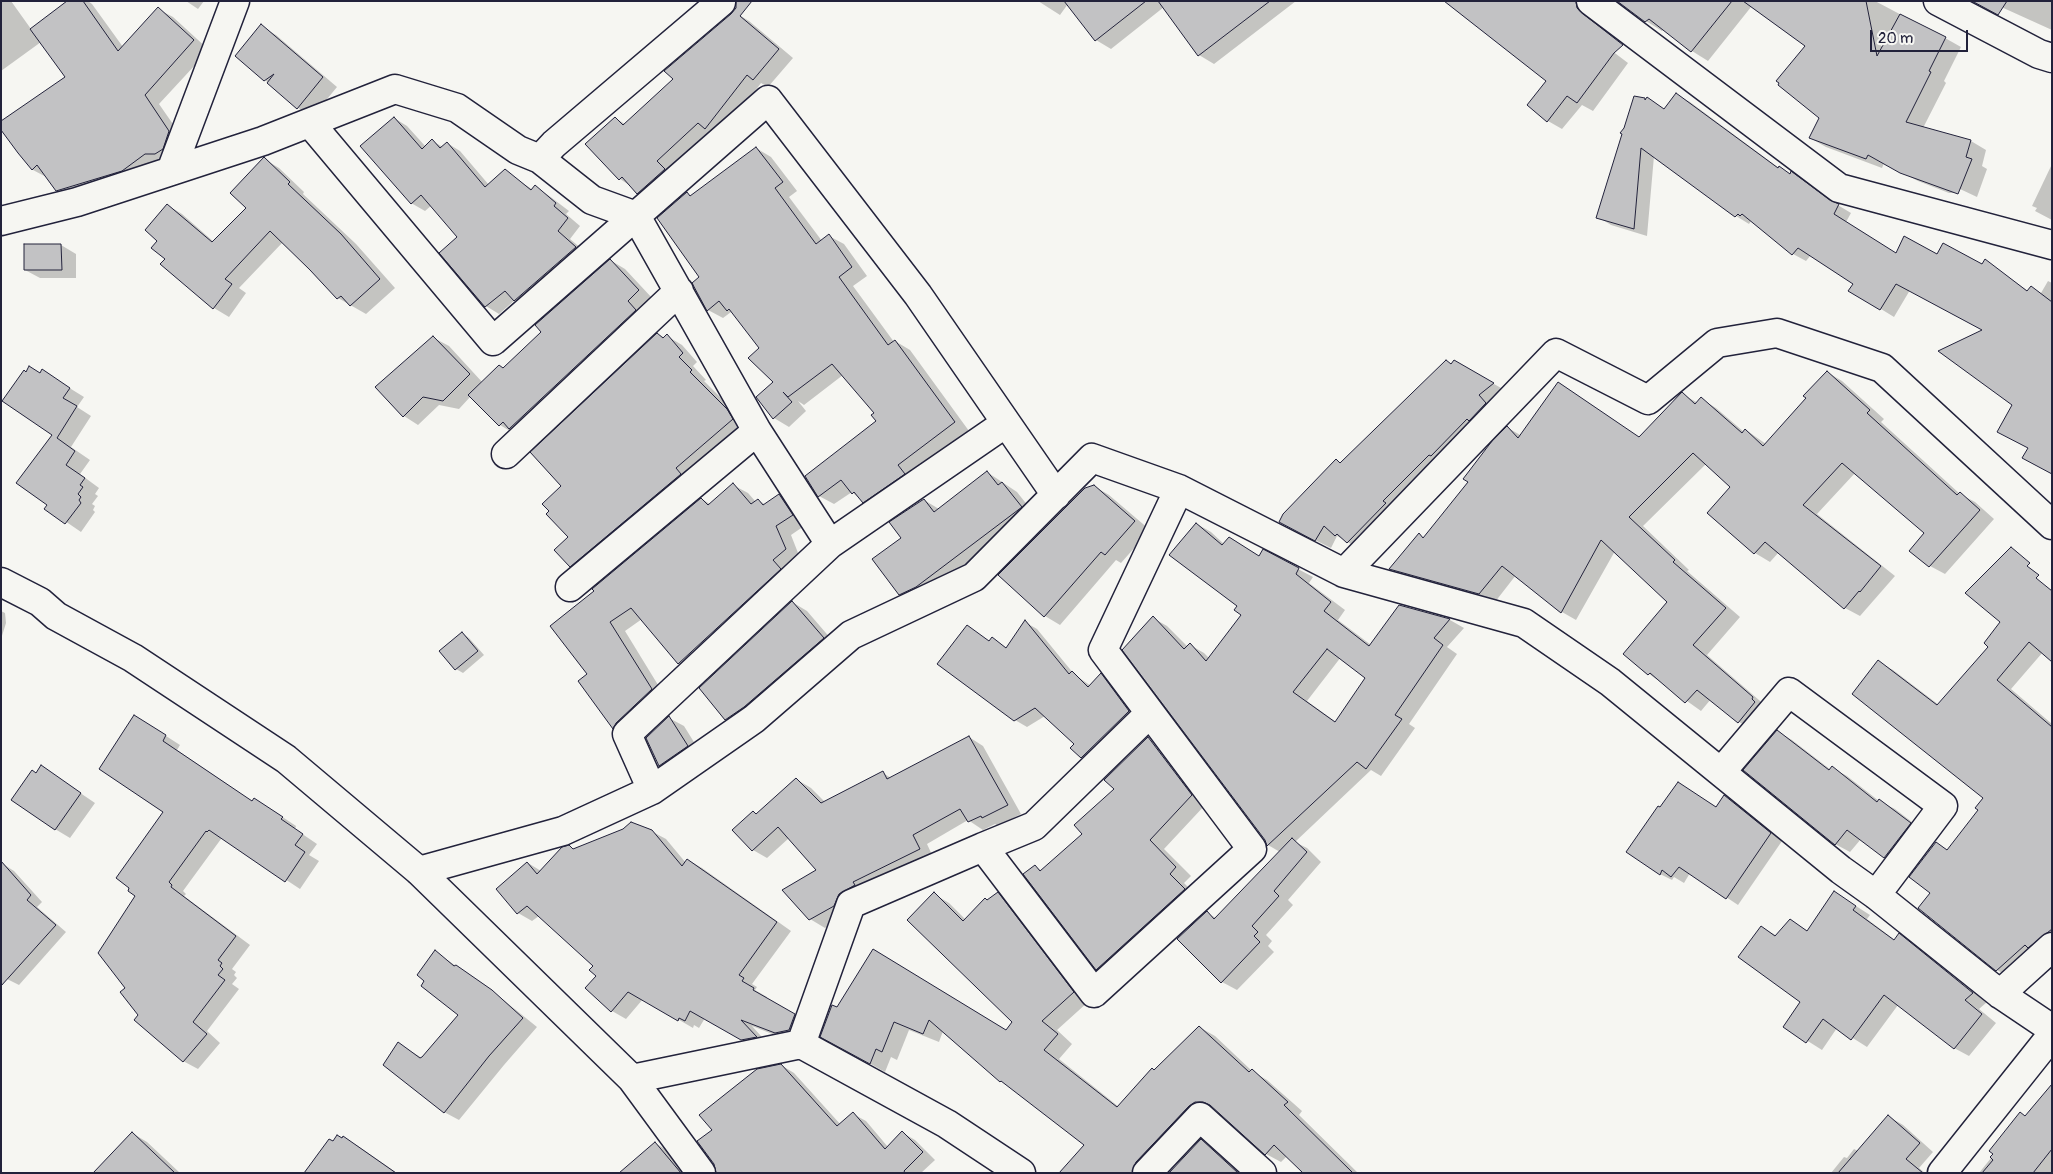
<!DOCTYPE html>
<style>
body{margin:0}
#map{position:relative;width:2053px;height:1174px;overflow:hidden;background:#f6f6f2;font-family:Pangolin,sans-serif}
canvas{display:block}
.frame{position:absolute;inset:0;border:2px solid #22223b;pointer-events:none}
.scale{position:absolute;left:1870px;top:30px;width:98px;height:22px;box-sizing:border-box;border:2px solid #22223b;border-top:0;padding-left:6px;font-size:15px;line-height:18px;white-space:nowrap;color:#22223b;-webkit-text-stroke:4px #f6f6f2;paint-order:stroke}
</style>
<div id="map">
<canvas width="2053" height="1174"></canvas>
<div class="frame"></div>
<div class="scale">20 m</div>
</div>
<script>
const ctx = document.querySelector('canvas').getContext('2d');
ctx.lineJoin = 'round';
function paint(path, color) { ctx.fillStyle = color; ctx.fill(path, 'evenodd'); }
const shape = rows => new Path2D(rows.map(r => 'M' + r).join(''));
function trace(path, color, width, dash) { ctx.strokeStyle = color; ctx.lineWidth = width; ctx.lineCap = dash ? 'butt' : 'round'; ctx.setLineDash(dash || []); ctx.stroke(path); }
const shadow = shape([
 [1,1,11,1,31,29,69,1,88,1,92,4,123,47,158,9,173,17,209,50,159,104,184,140,178,157,72,199,57,190,48,178,33,170,1,127,67,77,41,42,1,71],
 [186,1,204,1,198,9],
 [1038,1,1070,1,1060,15],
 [1101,1,1296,1,1214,64,1199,55,1164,7,1111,49,1096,40,1078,18],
 [1546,1,1628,63,1593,111,1582,105,1562,129,1548,121],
 [1619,1,1875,1,1945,38,1961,47,1944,81,1946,83,1923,128,1971,141,1986,150,1982,166,1987,169,1977,197,1960,189,1958,193,1949,193,1918,181,1884,163,1882,168,1826,147,1810,138,1821,118,1806,46,1751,7,1708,61,1692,51,1664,29,1662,31,1646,21],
 [1988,1,2052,1,2052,30],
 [734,12,749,21,793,58,768,87,761,83,720,137,653,201,620,179,587,144,615,118,625,124,675,79],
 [261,26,276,35,337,87,313,116,298,108,265,80],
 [1677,95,1690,102,1779,168,1805,181,1836,204,1851,213,1846,222,1896,254,1938,256,1982,266,1986,261,2028,291,2031,287,2041,293,2048,281,2052,283,2052,473,2029,448,1984,331,1910,290,1894,317,1850,290,1855,283,1811,255,1806,261,1793,254,1751,221,1749,224,1736,216,1654,156,1647,236,1611,225,1598,217,1645,99,1648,99,1665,110],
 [394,118,407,126,426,147,432,141,443,147,447,143,460,151,489,185,505,171,533,190,535,187,548,195,569,211,566,214,580,226,570,239,589,255,529,308,515,300,499,314,486,306,441,253,459,237,432,205,425,211,411,203],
 [756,148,771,157,797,191,789,197,822,241,829,236,844,244,867,276,853,286,894,342,895,341,910,350,969,431,912,474,878,510,863,502,852,492,834,504,819,496,878,421,876,413,843,375,804,405,798,401,806,411,789,427,774,418,757,397,775,382,761,348,735,314,731,312,723,318,708,310,687,193,691,196],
 [264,159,279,168,304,192,303,194,356,244,395,288,366,314,338,298,283,242,239,288,246,293,229,317,214,308,166,259,159,240,167,205,182,214,214,242,248,208],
 [2052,164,2052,220,2035,211,2037,208,2032,206],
 [61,245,76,254,76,278,40,278,25,270],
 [610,260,625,269,653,299,515,434,500,425,471,396,459,409,439,405,418,425,404,416,434,338,449,346,483,383,504,369,543,332],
 [658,334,665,338,667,336,682,345,697,362,693,366,706,380,704,381,742,419,747,428,586,574,571,566,570,537,563,486],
 [1454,361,1508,392,1363,551,1337,536,1331,548,1295,530,1341,464],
 [42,371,84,397,77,407,91,416,71,447,90,460,80,474,99,488,95,494,98,496,92,504,95,506,93,510,95,512,81,532,46,508,48,505,54,434,41,374],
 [1827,372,1842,381,1884,419,1881,422,1960,494,1975,502,1994,519,1945,574,1930,566,1926,533,1855,473,1817,514,1895,576,1860,616,1845,608,1779,552,1770,562,1755,553,1709,513,1732,487,1706,464,1643,526,1689,570,1687,571,1740,617,1707,655,1767,707,1754,730,1739,722,1711,699,1701,711,1649,674,1668,602,1615,551,1576,620,1562,612,1516,575,1495,602,1405,577,1391,569,1419,535,1425,538,1469,482,1508,428,1522,436,1640,438,1682,394,1698,403,1701,399,1716,408,1744,432,1746,430,1766,444,1808,398],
 [987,472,1017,492,1036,516,915,603,900,594,924,500,939,509],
 [733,485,748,493,756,502,758,500,766,505,779,495,794,504,807,524,791,535,800,558,694,672,679,664,642,619,625,631,666,698,628,736,614,728,580,682,589,674,596,591,702,499,710,504],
 [1094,486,1109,495,1150,530,1121,563,1116,560,1060,625,1045,616,1000,575],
 [1197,524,1211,532,1225,545,1260,558,1264,551,1313,577,1309,583,1345,610,1338,620,1371,645,1400,606,1450,620,1464,628,1447,647,1457,654,1409,724,1415,728,1381,776,1371,770,1295,842,1307,848,1321,862,1288,900,1293,905,1266,935,1272,941,1268,946,1274,952,1237,990,1222,982,1207,913,1216,918,1280,852,1268,845,1153,618,1167,626,1188,647,1190,645,1204,653,1210,659,1243,615],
 [1341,657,1367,678,1336,722,1307,701],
 [2052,592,2043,652,2011,689,2052,724,2052,949,2012,979,1997,970,1920,908,1931,893,1936,843,1948,850,1980,810,1985,798,1878,662,1893,670,1939,705],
 [792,602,807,611,838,647,741,728,726,719],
 [1,611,5,613,6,623,1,639],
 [1025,622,1037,629,1074,674,1091,686,1101,675,1113,682,1140,719,1094,764,1082,757,1072,748,1075,744,1045,716,1027,727,1015,720,990,642,992,639,1007,648],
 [462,633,469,638,484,655,463,673,456,669],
 [669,718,684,726,702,755,674,774,660,766],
 [149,725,180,745,177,750,253,802,254,799,269,808,296,826,295,829,317,844,309,855,319,861,300,889,223,838,221,839,183,891,186,894,184,896,250,945,232,969,236,972,234,975,237,978,232,984,239,989,207,1031,220,1043,198,1069,183,1061,140,1015,127,988,137,896,165,812],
 [1778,732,1792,740,1831,770,1832,768,1847,776,1879,801,1895,809,1925,832,1900,866,1861,839,1850,852,1835,844],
 [969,737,983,746,1021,814,998,826,995,824,983,830,968,820,927,844,933,857,848,914,825,928,810,919,818,870,789,838,767,858,753,850,757,815,796,779,811,788,825,802,883,773,891,778],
 [1148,738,1163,747,1206,804,1164,849,1191,876,1184,883,1199,898,1112,978,1097,969,1035,866,1042,871,1084,834],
 [42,767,95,803,70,838,55,829,37,774],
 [1725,797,1736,804,1782,841,1738,905,1690,873,1684,883,1674,877,1672,880,1660,874,1661,809,1716,808],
 [651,831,666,839,686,863,688,860,702,868,791,931,752,984,757,987,755,990,767,997,766,999,808,1024,790,1041,752,1026,769,1045,756,1048,705,1018,699,1028,694,1025,693,1028,643,999,626,1019,612,1011,594,966,539,916,532,921,518,913,528,863,541,871,574,850],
 [3,864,14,871,42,902,37,907,66,932,19,985,7,979],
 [1834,892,1870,915,1867,919,1895,940,1899,935,1914,943,1987,1002,1979,1009,1996,1023,1969,1056,1954,1048,1898,1005,1867,1047,1837,1028,1822,1050,1784,1026,1801,1001,1762,927,1777,936,1790,920,1808,931],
 [934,894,949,903,966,920,998,894,1013,902,1088,1002,1057,1030,1072,1044,1059,1059,1119,1107,1199,1027,1215,1036,1252,1071,1267,1080,1302,1111,1299,1115,1358,1173,1305,1173,1287,1156,1281,1162,1266,1154,1217,1110,1212,1110,1150,1173,1079,1173,1086,1145,1013,1088,1001,1081,943,1031,939,1042,909,1030,897,1060,891,1057,885,1072,837,1045,838,1009,873,951,1007,1031,1014,1022],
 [435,952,485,985,537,1027,504,1065,459,1120,444,1112,399,1044,422,1058,460,1014],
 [781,1065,794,1073,841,1125,853,1114,866,1121,888,1147,903,1133,915,1140,935,1160,921,1173,717,1173,713,1130],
 [2052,1086,2052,1173,1979,1173,1991,1158],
 [1888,1116,1903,1125,1933,1152,1919,1168,1925,1173,1831,1173,1844,1157,1847,1158,1854,1149,1858,1151],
 [132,1133,147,1142,180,1173,95,1173],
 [344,1138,358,1146,397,1173,311,1173,334,1142],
 [1201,1140,1216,1149,1242,1173,1170,1173],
 [655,1143,670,1152,689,1173,621,1173]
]);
const building = shape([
 [67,1,83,1,118,51,158,7,194,40,145,95,169,131,163,149,155,154,145,154,122,171,56,191,37,165,32,170,18,153,1,130,1,121,65,77,30,29,67,1],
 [736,1,752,1,740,16,779,49,753,80,747,75,705,129,698,123,657,161,665,169,637,194,622,177,619,180,585,144,615,117,623,125,673,79,664,71,731,14,736,8,736,1],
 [1064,1,1146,1,1095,41,1064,1],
 [1158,1,1270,1,1198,56,1158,1],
 [1444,1,1576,1,1577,8,1582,13,1623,45,1614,53,1577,103,1567,96,1547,122,1527,105,1546,81,1444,1],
 [1617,1,1732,1,1691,52,1649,19,1645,22,1617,1],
 [1743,1,1866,1,1877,56,1900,14,1946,37,1929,71,1931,72,1906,122,1971,140,1966,157,1972,159,1958,194,1900,173,1868,155,1866,159,1809,138,1819,118,1778,85,1779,83,1776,81,1805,46,1743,1],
 [1972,1,2007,1,1998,15,1972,1],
 [261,24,323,77,297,109,267,83,274,74,264,81,235,56,261,24],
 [1676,93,1778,168,1779,166,1790,174,1791,171,1830,200,1839,204,1834,214,1896,253,1904,236,1937,254,1943,243,1982,264,1985,259,2027,291,2031,286,2052,302,2052,474,2022,458,2028,448,1997,432,2012,405,1938,351,1982,330,1896,284,1880,310,1848,291,1853,284,1798,248,1792,255,1742,214,1740,216,1738,214,1735,217,1641,148,1634,229,1596,218,1622,134,1620,133,1624,128,1634,96,1645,98,1645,100,1647,97,1664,109,1676,93],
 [394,117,422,149,432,139,440,148,447,142,485,187,505,169,531,190,535,185,556,203,554,206,568,218,558,231,576,247,514,301,505,291,485,307,439,253,457,237,421,195,411,204,360,146,394,117],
 [756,147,783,182,775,188,816,244,829,234,852,267,839,277,888,345,895,340,955,422,898,465,905,474,863,503,854,492,852,494,841,480,818,497,805,476,876,421,871,415,874,413,832,364,788,397,783,392,792,402,773,419,756,397,773,382,748,358,759,348,729,309,727,311,719,301,707,311,692,283,699,277,657,218,687,192,690,196,756,147],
 [264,157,290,182,288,184,341,234,380,279,350,306,341,296,337,299,310,270,270,231,225,279,232,284,213,309,160,264,165,259,151,248,157,241,145,230,167,204,212,242,246,208,230,193,264,157],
 [24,244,61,244,62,270,24,270,24,244],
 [610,259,639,290,628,301,636,310,509,429,503,422,499,426,468,395,499,365,503,368,541,332,535,325,610,259],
 [657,333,663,338,667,334,683,353,679,357,692,370,690,372,727,409,733,419,676,468,681,474,570,567,554,550,568,537,546,514,549,511,542,504,561,486,530,452,657,333],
 [433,336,470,374,443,401,423,397,403,417,375,387,433,336],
 [1446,360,1451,364,1454,360,1494,383,1479,395,1486,403,1469,421,1467,419,1431,456,1429,455,1383,501,1386,503,1347,543,1337,534,1335,536,1324,526,1315,541,1279,522,1283,514,1336,459,1340,463,1446,360],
 [29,366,40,373,42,369,70,388,63,398,77,406,57,438,75,451,66,465,85,478,80,485,83,487,78,494,81,497,79,500,81,503,65,524,44,509,47,505,16,483,52,435,2,401,24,370,26,372,29,366],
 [1827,371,1870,410,1867,413,1957,495,1960,492,1980,510,1929,567,1909,551,1924,533,1842,463,1803,505,1881,566,1860,592,1859,591,1844,609,1765,542,1754,554,1707,513,1730,487,1693,453,1629,517,1675,560,1673,562,1726,608,1693,645,1753,697,1752,699,1755,702,1738,723,1697,690,1685,703,1650,673,1648,675,1623,654,1667,602,1601,540,1561,613,1502,566,1479,594,1389,569,1419,533,1423,538,1468,482,1463,479,1492,441,1507,426,1518,438,1558,382,1639,437,1682,392,1695,404,1701,397,1742,433,1745,429,1763,446,1806,398,1803,396,1827,371],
 [987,471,998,485,1002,482,1022,507,916,587,899,595,872,559,901,538,889,522,924,499,934,512,987,471],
 [733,483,751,504,758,499,763,505,779,494,793,515,776,526,786,549,773,560,781,569,678,664,631,608,610,622,652,689,616,723,613,729,578,681,587,674,550,626,594,591,592,589,701,498,708,505,733,483],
 [1094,485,1135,521,1105,555,1101,552,1044,617,998,575,1085,488,1094,485],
 [1196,523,1222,545,1229,537,1259,556,1263,549,1299,568,1296,574,1331,602,1324,611,1369,646,1399,605,1450,619,1434,638,1443,645,1395,715,1402,719,1366,769,1357,762,1267,846,1265,840,1122,650,1153,616,1184,649,1190,643,1206,661,1241,615,1234,610,1237,606,1169,555,1196,523],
 [1327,649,1365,678,1335,722,1293,692,1327,649],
 [2011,547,2030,563,2027,566,2039,575,2036,578,2052,591,2052,662,2029,642,1997,680,2052,727,2052,929,2028,948,2025,945,1996,971,1918,908,1930,893,1909,877,1936,842,1947,850,1978,810,1975,808,1983,798,1852,694,1878,660,1937,705,1988,647,1984,643,2000,622,1965,593,2011,547],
 [792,601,824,638,744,707,725,720,699,688,792,601],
 [1025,620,1069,674,1072,671,1088,687,1101,673,1129,711,1081,758,1070,748,1074,744,1035,708,1014,721,937,664,967,625,989,641,992,637,1006,648,1025,620],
 [462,632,478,651,455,670,439,651,462,632],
 [134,715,166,735,163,741,252,801,254,798,283,817,281,819,303,834,295,845,305,852,285,882,209,830,207,832,206,831,169,882,172,885,171,887,236,936,218,960,222,963,220,966,223,969,218,975,225,980,193,1022,207,1034,183,1062,134,1020,138,1015,120,992,125,988,98,953,135,896,128,891,129,888,116,878,163,812,99,769,134,715],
 [669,716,688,746,659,766,646,738,669,716],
 [1777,730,1829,770,1832,766,1877,802,1879,799,1911,823,1884,858,1847,830,1835,845,1743,770,1777,730],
 [969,736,1008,805,982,818,981,816,968,822,960,809,913,835,920,849,853,882,855,885,839,894,834,906,809,920,782,890,816,870,778,827,752,851,732,830,753,811,756,814,796,778,821,803,883,771,887,779,969,736],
 [1148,737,1192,795,1150,840,1176,867,1170,874,1185,889,1096,970,1023,874,1035,865,1040,871,1082,834,1074,825,1114,789,1104,780,1148,737],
 [41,765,81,793,55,830,11,800,32,770,36,773,41,765],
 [1678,782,1716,807,1724,795,1771,833,1726,899,1679,867,1671,877,1662,870,1660,875,1626,852,1658,806,1660,807,1678,782],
 [631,822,652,830,682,866,687,859,777,922,739,975,744,978,742,981,754,988,753,990,795,1014,789,1030,775,1033,741,1020,757,1037,741,1040,690,1011,685,1021,679,1018,678,1021,628,992,611,1012,585,988,596,976,589,970,593,966,527,906,517,914,496,889,527,862,537,874,562,847,569,845,573,849,623,829,631,822],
 [1292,838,1307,852,1274,891,1279,896,1252,926,1258,932,1254,936,1260,942,1221,983,1177,939,1207,911,1214,919,1292,838],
 [1,861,31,895,27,900,56,925,1,986,1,861],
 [1834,891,1856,906,1853,910,1894,940,1899,933,1973,993,1965,1000,1982,1014,1954,1049,1884,995,1851,1040,1823,1019,1806,1043,1783,1027,1800,1002,1738,957,1761,926,1775,936,1790,919,1807,931,1834,891],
 [934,892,963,921,985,898,987,900,998,892,1074,992,1042,1021,1058,1034,1044,1050,1117,1107,1152,1068,1154,1070,1199,1026,1249,1072,1252,1069,1288,1102,1284,1105,1353,1173,1303,1173,1274,1145,1265,1155,1210,1105,1203,1102,1195,1102,1189,1106,1136,1162,1132,1173,1059,1173,1084,1145,1001,1081,1000,1082,929,1020,923,1034,894,1022,882,1052,876,1049,870,1064,820,1037,832,1005,837,1007,873,949,1006,1030,1012,1022,907,920,934,892],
 [435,950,454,966,456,965,492,990,523,1018,489,1056,444,1113,383,1065,398,1042,420,1058,422,1057,458,1015,421,986,424,981,417,975,435,950],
 [781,1064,837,1126,853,1112,885,1149,902,1131,923,1152,904,1171,905,1173,716,1173,714,1164,697,1141,712,1130,699,1115,757,1069,781,1064],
 [2052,1084,2052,1149,2033,1173,1982,1173,1993,1160,1990,1157,1993,1154,1989,1151,2020,1112,2025,1116,2052,1084],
 [1888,1115,1920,1143,1906,1159,1923,1173,1838,1173,1888,1115],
 [132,1132,175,1173,93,1173,132,1132],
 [337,1135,342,1138,343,1136,396,1173,304,1173,329,1139,333,1141,337,1135],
 [1201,1139,1238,1173,1169,1173,1201,1139],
 [655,1142,681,1173,619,1173,655,1142]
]);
const minor = shape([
 [1591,1,1839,188,2052,245],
 [1938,1,2039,54,2052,58],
 [310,123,493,341,768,100,918,295,1056,495],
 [540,159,592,200,636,216,757,431,830,544,1006,423],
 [171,171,235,1],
 [1,221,77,202,263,141,395,89,457,108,518,150,540,159,554,144,721,2],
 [506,454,679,291],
 [1344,573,1556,353,1648,400,1717,343,1777,333,1882,368,2052,525],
 [1,582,40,602,56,616,133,658,286,759,419,871,632,1079,701,1173],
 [570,587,757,431],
 [1721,772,1789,692,1943,806,1876,895],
 [652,790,627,734,830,544],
 [983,847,1034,826,1150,713],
 [419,871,563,831,652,790,754,719,851,635,974,577,1092,458,1179,489,1344,573,1524,623,1610,682,1841,870,1876,895,2000,994,2052,1029],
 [2000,994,2052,947],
 [801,1044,851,904,983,847,1094,993,1252,849,1103,650,1179,489],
 [632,1079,801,1044,947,1124,1021,1173],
 [1147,1173,1200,1117,1262,1173],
 [1942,1173,2052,1035]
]);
paint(shadow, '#0003');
paint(building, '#c2c2c4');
trace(building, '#22223b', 1);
trace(minor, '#22223b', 31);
trace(minor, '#f6f6f2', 28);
</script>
